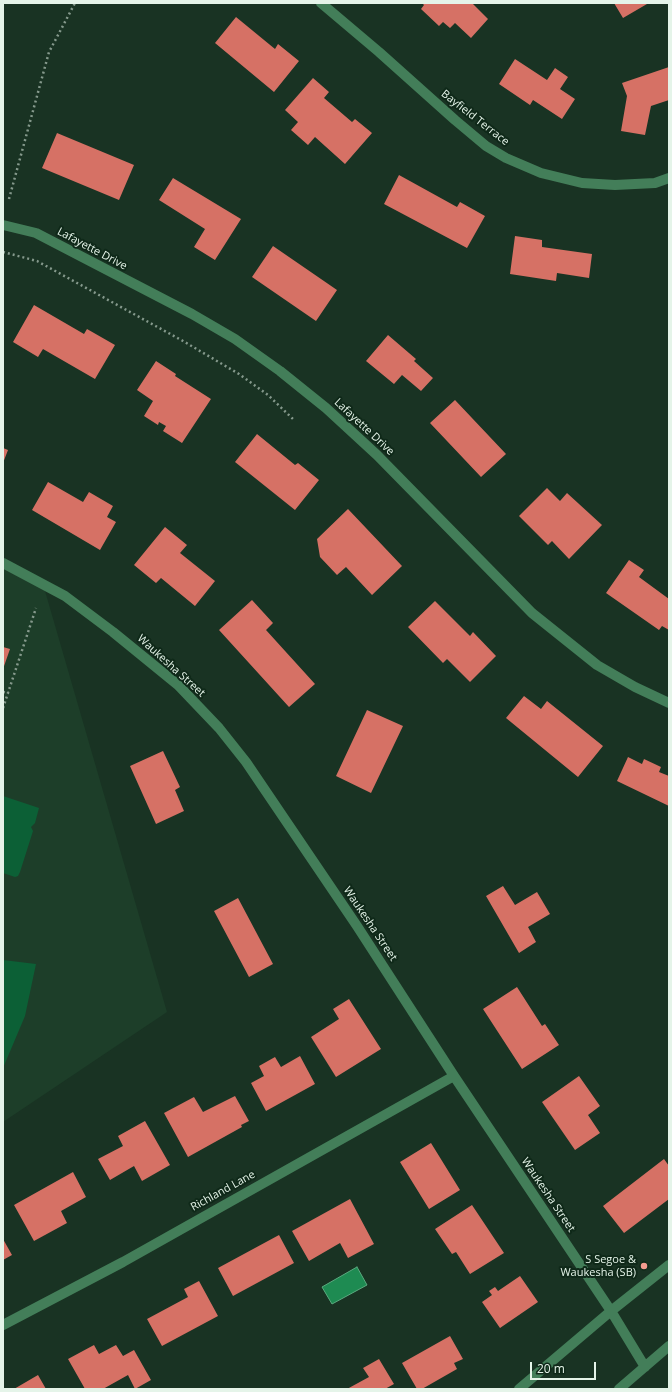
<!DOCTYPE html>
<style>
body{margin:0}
#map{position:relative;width:672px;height:1392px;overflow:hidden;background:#193323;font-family:"Open Sans",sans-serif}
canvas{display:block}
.frame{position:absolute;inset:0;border:4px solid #e5f4e9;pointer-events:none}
.scale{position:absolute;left:530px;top:1362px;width:66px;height:18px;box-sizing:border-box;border:2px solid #e5f4e9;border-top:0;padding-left:5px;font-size:12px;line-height:14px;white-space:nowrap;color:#e5f4e9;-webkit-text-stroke:3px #0f2919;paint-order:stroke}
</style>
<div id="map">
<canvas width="672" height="1392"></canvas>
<div class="frame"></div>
<div class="scale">20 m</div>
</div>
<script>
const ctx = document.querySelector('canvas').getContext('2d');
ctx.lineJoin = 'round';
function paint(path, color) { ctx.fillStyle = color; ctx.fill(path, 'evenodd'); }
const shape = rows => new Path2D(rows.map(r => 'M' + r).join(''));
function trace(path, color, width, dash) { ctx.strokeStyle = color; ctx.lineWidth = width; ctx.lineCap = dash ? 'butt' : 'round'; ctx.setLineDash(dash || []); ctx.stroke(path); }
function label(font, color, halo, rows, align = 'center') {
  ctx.font = font + ' "Open Sans",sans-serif'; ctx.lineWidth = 4; ctx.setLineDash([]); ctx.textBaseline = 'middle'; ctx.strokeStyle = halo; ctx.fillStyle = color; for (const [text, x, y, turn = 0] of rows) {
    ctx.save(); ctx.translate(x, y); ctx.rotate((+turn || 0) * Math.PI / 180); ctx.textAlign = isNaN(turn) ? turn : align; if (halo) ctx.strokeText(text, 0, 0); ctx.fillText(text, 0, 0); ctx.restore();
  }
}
const built = shape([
 [3,563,43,584,167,1012,3,1122]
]);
const green = shape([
 [3,796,39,808,35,823,31,827,33,831,20,872,18,876,15,877,3,873],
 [3,960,36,964,25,1016,3,1068]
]);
const water = shape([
 [357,1267,367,1285,332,1304,322,1287,357,1267]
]);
const building = shape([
 [422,3,472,3,488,19,471,38,455,23,450,28,443,22,439,26,421,9,424,5],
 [614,3,646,3,647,4,623,18],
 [236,17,275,49,278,44,299,61,274,92,215,43],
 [515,59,547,80,555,68,568,77,560,89,575,99,562,119,533,100,530,105,499,84],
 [669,67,669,100,651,106,645,135,621,131,627,96,622,83],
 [313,78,329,92,324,98,352,122,355,119,372,133,345,164,315,137,308,145,291,130,298,122,285,110],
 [57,133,134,165,119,200,42,168],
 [399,175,457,207,460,202,485,216,467,248,384,204],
 [173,178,241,219,215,260,194,247,205,229,159,200],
 [515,236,542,240,542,247,592,254,589,278,557,273,556,281,510,274],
 [273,246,337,290,316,321,252,277],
 [34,305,84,334,87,329,115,345,95,379,43,349,38,357,13,342],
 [388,335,416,359,414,361,433,378,421,391,402,375,394,384,366,361],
 [156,361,176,374,175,376,211,399,182,443,163,431,166,426,159,422,158,425,144,416,153,401,137,390],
 [455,400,506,454,481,477,430,423],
 [257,434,295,465,298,463,319,480,295,510,235,462],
 [3,448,8,450,3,463],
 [48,482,83,502,89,492,113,506,107,517,116,522,100,550,32,510],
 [547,488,560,501,567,493,602,525,569,559,552,541,548,545,519,516],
 [348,509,402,566,372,595,346,567,337,575,320,557,317,539],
 [165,527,187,545,180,553,215,581,195,606,161,578,156,583,134,565],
 [629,560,644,570,639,577,669,599,669,630,662,626,659,630,606,593],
 [252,600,273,623,266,630,315,684,289,707,219,630],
 [435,601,470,636,473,632,496,656,470,682,447,659,443,663,408,627],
 [3,647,10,649,3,669],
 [524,696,541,709,547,701,603,746,578,777,506,718],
 [367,710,403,726,371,793,336,776],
 [163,751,180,787,175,790,184,811,156,824,130,766],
 [628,757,642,764,644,759,661,767,659,772,669,776,669,806,617,781],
 [503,886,515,905,537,892,550,914,528,927,536,942,519,953,486,896],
 [238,898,273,964,249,977,214,911],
 [517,987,542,1026,545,1024,559,1045,522,1069,483,1009],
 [349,999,381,1049,336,1077,311,1037,339,1019,333,1009],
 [300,1056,315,1084,266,1111,251,1083,264,1076,259,1066,275,1057,281,1067],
 [579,1076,600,1106,588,1115,600,1133,575,1150,542,1102],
 [235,1096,249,1121,241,1125,242,1127,188,1157,164,1113,194,1097,203,1112],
 [145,1121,170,1165,142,1181,134,1166,110,1180,98,1159,123,1146,118,1136],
 [431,1143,460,1190,429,1209,400,1162],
 [664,1159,669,1166,669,1199,624,1233,603,1206],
 [73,1172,86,1197,61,1211,67,1223,34,1241,14,1205],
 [350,1199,374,1244,348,1258,340,1243,309,1261,292,1231],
 [472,1205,504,1253,470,1274,456,1252,452,1254,435,1229],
 [279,1235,294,1263,233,1296,218,1268],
 [3,1239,12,1255,3,1260],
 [520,1276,538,1302,500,1328,482,1302,492,1295,489,1291,495,1287,498,1291],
 [199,1281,218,1316,162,1346,147,1319,188,1297,184,1289],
 [450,1336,463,1359,454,1363,457,1369,422,1389,417,1389,402,1363],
 [94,1345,99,1354,116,1345,123,1356,134,1350,151,1380,135,1389,128,1375,103,1389,85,1389,68,1359],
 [379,1359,394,1384,385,1389,347,1389,369,1377,363,1368],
 [38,1375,46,1389,14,1389]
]);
const path = shape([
 [9,199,49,52,75,3],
 [3,252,37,261,183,341,239,374,268,395,293,419],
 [3,692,9,693],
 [3,708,36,608]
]);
const minor = shape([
 [321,3,379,52,455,120,486,146,506,158,541,173,582,183,615,185,655,183,669,178],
 [3,225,36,233,192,314,235,339,280,371,326,408,377,455,532,613,597,665,635,687,669,703],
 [3,563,65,596,113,632,178,685,219,728,246,762,357,926,454,1076,611,1311,645,1367],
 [3,1325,123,1262,454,1076],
 [519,1389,611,1311,669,1265],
 [619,1389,669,1346]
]);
const markers = [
 [644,1266,4,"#f59c90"]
];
const streetNames = [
 ["Bayfield Terrace",475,118,38],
 ["Lafayette Drive",92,249,28],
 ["Lafayette Drive",364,427,43],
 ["Waukesha Street",171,666,42],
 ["Waukesha Street",370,924,56],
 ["Richland Lane",223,1191,-29],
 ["Waukesha Street",548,1195,56]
];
const poiNames = [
 ["S Segoe &",636,1260],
 ["Waukesha (SB)",636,1273]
];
paint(built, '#1d3e29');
paint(green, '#0c6036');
paint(water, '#1e8b52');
trace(water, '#5aaa7f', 1);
paint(building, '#d67165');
trace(path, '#85998c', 2.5, [2, 3]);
trace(minor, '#437e59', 10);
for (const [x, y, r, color] of markers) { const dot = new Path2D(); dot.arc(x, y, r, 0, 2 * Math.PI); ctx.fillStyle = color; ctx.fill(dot); trace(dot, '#0f2919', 1.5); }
label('11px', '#e5f4e9', '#0f2919', streetNames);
label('11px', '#e5f4e9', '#0f2919', poiNames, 'right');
</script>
